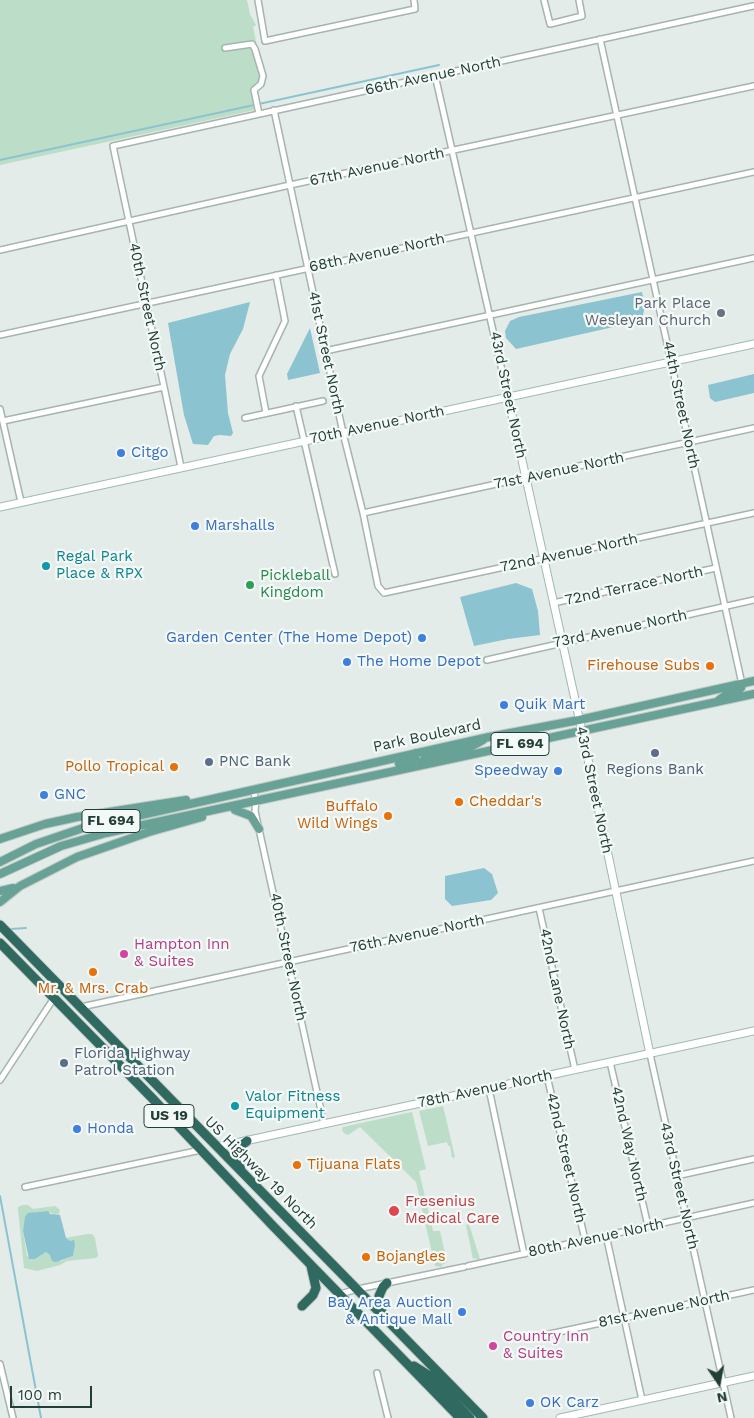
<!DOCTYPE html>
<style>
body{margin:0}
#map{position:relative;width:754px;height:1418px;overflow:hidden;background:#e3ece9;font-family:"Work Sans",sans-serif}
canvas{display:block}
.north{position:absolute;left:694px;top:1358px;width:50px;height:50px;-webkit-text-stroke:4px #f3f9f6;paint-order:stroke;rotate:168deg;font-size:14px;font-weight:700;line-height:20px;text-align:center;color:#233d38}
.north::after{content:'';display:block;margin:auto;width:18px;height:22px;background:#233d38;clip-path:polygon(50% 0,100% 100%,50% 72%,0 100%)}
.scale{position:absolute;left:10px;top:1386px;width:82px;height:22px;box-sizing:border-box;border:2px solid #233d38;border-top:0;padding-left:6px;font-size:15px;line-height:18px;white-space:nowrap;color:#233d38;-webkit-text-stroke:4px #f3f9f6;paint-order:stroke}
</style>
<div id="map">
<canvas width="754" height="1418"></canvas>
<div class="north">N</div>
<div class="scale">100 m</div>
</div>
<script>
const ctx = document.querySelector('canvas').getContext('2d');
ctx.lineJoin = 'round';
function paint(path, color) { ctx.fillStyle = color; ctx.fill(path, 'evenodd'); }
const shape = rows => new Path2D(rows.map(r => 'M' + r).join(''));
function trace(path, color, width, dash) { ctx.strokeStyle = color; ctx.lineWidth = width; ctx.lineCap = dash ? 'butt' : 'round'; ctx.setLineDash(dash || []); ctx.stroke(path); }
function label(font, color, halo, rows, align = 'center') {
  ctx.font = font + ' "Work Sans",sans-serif'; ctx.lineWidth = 4.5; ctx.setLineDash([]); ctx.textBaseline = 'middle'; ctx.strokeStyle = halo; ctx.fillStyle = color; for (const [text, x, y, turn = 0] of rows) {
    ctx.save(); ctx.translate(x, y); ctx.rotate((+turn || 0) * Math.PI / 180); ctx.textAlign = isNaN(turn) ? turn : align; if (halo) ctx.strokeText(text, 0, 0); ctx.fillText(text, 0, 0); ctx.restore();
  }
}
const green = shape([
 [0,0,247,0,250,14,256,25,253,27,257,46,251,41,222,45,223,51,251,48,253,50,260,76,259,82,252,87,251,91,255,110,0,165],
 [443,1106,455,1157,452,1158,450,1146,448,1146,447,1142,428,1146,419,1111],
 [412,1112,426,1169,419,1171,433,1231,440,1231,447,1262,442,1265,442,1267,435,1266,416,1182,360,1127,348,1135,345,1134,342,1130,343,1127],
 [23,1205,28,1205,33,1209,55,1206,60,1210,59,1214,55,1215,46,1211,34,1213,25,1223,23,1231,27,1256,35,1259,46,1252,61,1261,73,1256,75,1246,65,1238,88,1234,92,1234,95,1238,98,1256,96,1258,67,1261,60,1265,37,1271,24,1268,18,1209,18,1207],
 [469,1224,480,1259,477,1260,476,1258,473,1259,466,1225]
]);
const water = shape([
 [642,292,645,305,643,315,640,321,516,349,506,338,505,331,510,321,519,317],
 [250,302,243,329,230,354,225,375,228,413,233,433,231,436,220,435,214,436,208,445,193,444,184,415,168,323],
 [310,328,320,373,288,380,287,374],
 [754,374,754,393,715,402,710,398,708,385],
 [516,583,532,589,538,611,540,635,508,639,474,646,460,597],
 [484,868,492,874,498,893,491,900,452,906,445,899,445,876],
 [48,1211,50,1214,60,1215,66,1238,70,1241,74,1240,75,1246,73,1256,56,1262,52,1261,50,1255,46,1252,35,1259,29,1259,23,1231,25,1217,28,1213]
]);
const stream = shape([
 [0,160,439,65],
 [11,929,26,928],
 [0,1196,41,1418]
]);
const street = shape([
 [258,0,265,41,415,9,414,0],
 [544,0,550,24,582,16,579,0],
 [600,39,742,684],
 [225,48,252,44,255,49,263,76,261,84,254,90,259,114],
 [435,75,508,397],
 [274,110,343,433,363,513,378,586,384,593,754,513],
 [0,250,290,185,754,86],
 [0,335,754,172],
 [325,351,754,258],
 [296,406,335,574],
 [0,409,21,502],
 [266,413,259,376,285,321,276,275],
 [245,418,323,401],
 [3,421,164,387],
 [181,467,113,146,753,6],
 [363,513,754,428],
 [553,603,716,568],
 [487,660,754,600],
 [253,789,256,801,255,811,324,1124],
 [539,908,575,1070],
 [81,1007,754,861],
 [650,1054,731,1418],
 [610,1062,648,1226],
 [547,1076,585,1240],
 [0,1080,54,998],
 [489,1089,524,1254],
 [676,1176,754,1159],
 [25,1187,201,1150],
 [606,1235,642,1400],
 [468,1266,754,1203],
 [340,1294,358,1289,464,1267],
 [545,1335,754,1290],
 [0,1364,13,1418],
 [377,1373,388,1418]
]);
const secondary = shape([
 [508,397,582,731,650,1054],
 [0,507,754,344],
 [217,1147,754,1031],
 [560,1418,754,1376]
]);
const primary = shape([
 [719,700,727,694,737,691,741,688,742,684],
 [399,764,411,761,415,758,416,753],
 [421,764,421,762,425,759,467,749,483,740],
 [235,810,251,816,259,829],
 [0,839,45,824,77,817,186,800],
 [0,862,36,844,83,828,489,737,579,720,754,681],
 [0,874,61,846,106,833,754,694],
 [0,891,13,888],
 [0,902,20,886,77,857,149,832,202,817]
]);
const highway = shape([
 [0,925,483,1418],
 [0,943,152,1098,273,1226,460,1418],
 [241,1171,238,1158,239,1151,241,1146,247,1141],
 [302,1306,313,1295,316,1288,311,1266],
 [382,1313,379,1296,383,1287,387,1283],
 [414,1366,430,1376,470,1418]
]);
const markers = [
 [721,313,5,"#6b7280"],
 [121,453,5,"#3f7fe0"],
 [195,526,5,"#3f7fe0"],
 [46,566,5,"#0f9aa8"],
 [250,585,5,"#2e9e5b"],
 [422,638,5,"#3f7fe0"],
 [347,662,5,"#3f7fe0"],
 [710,666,5,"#e8710a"],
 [504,705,5,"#3f7fe0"],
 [655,753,5,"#5c6f8a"],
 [209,762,5,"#5c6f8a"],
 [174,767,5,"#e8710a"],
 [558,771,5,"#3f7fe0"],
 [44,795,5,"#3f7fe0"],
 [459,802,5,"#e8710a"],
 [388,816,5,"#e8710a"],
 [124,954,5,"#d1479c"],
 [93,972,5,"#e8710a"],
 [64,1063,5,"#5c6f8a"],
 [235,1106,5,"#0f9aa8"],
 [77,1129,5,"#3f7fe0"],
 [297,1165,5,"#e8710a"],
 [394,1211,6,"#e0444e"],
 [366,1257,5,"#e8710a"],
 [462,1312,5,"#3f7fe0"],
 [493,1346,5,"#d1479c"],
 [530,1403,5,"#3f7fe0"]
];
const shields = [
 [520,744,58],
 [111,821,58],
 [169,1116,50]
];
const shieldNames = [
 ["FL 694",520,744],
 ["FL 694",111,821],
 ["US 19",169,1116]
];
const streetNames = [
 ["66th Avenue North",433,76,-12],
 ["67th Avenue North",377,167,-12],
 ["68th Avenue North",377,253,-12],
 ["40th Street North",147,307,78],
 ["41st Street North",326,353,78],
 ["43rd Street North",508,395,78],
 ["44th Street North",681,405,78],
 ["70th Avenue North",377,425,-12],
 ["71st Avenue North",559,471,-12],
 ["72nd Avenue North",569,553,-12],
 ["72nd Terrace North",634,586,-12],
 ["73rd Avenue North",620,629,-12],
 ["Park Boulevard",427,736,-12],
 ["43rd Street North",594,790,78],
 ["76th Avenue North",417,934,-12],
 ["40th Street North",288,957,78],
 ["42nd Lane North",557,989,78],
 ["78th Avenue North",485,1089,-12],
 ["42nd Way North",629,1144,77],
 ["42nd Street North",566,1158,77],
 ["US Highway 19 North",261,1173,45],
 ["43rd Street North",679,1186,77],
 ["80th Avenue North",596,1238,-12],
 ["81st Avenue North",664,1309,-12]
];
const worshipNames = [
 ["Park Place",711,304],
 ["Wesleyan Church",711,321]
];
const shopNames = [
 ["Citgo",131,453],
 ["Marshalls",205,526],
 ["Garden Center (The Home Depot)",412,638,"right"],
 ["The Home Depot",357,662],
 ["Quik Mart",514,705],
 ["Speedway",548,771,"right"],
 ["GNC",54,795],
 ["Honda",87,1129],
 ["Bay Area Auction",452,1303,"right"],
 ["& Antique Mall",452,1320,"right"],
 ["OK Carz",540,1403]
];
const cultureNames = [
 ["Regal Park",56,557],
 ["Place & RPX",56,574],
 ["Valor Fitness",245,1097],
 ["Equipment",245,1114]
];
const leisureNames = [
 ["Pickleball",260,576],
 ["Kingdom",260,593]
];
const foodNames = [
 ["Firehouse Subs",700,666],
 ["Pollo Tropical",164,767],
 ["Cheddar's",469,802,"left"],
 ["Buffalo",378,807],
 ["Wild Wings",378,824],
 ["Mr. & Mrs. Crab",93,989,"center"],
 ["Tijuana Flats",307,1165,"left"],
 ["Bojangles",376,1257,"left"]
];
const serviceNames = [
 ["PNC Bank",219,762],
 ["Regions Bank",655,770,"center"],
 ["Florida Highway",74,1054],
 ["Patrol Station",74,1071]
];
const hotelNames = [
 ["Hampton Inn",134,945],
 ["& Suites",134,962],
 ["Country Inn",503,1337],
 ["& Suites",503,1354]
];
const healthNames = [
 ["Fresenius",405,1202],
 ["Medical Care",405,1219]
];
paint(green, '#bcddc7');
paint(water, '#8cc3d0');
trace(stream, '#8cc3d0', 2);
trace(street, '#a6b4b0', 8);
trace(secondary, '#a1b8b1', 9);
trace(primary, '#c1c9c7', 10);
trace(highway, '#c1c9c7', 11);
trace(street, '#fff', 5);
trace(secondary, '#fff', 7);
trace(primary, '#68a195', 8);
trace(highway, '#2f6960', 9);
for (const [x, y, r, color] of markers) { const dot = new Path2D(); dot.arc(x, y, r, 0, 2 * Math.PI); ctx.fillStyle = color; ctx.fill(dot); trace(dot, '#f3f9f6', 2); }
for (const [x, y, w] of shields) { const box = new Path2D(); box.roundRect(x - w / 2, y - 11.5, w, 23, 4); ctx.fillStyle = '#f3f9f6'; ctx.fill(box); trace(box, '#233d38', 1); }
label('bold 14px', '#233d38', null, shieldNames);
label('15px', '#233d38', '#f3f9f6', streetNames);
label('15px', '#5b616d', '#f3f9f6', worshipNames, 'right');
label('15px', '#366cbe', '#f3f9f6', shopNames, 'left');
label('15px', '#0d838f', '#f3f9f6', cultureNames, 'left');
label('15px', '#27864d', '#f3f9f6', leisureNames, 'left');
label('15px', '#c56008', '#f3f9f6', foodNames, 'right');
label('15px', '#4e5e75', '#f3f9f6', serviceNames, 'left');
label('15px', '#b23c85', '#f3f9f6', hotelNames, 'left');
label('15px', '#be3a42', '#f3f9f6', healthNames, 'left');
</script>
